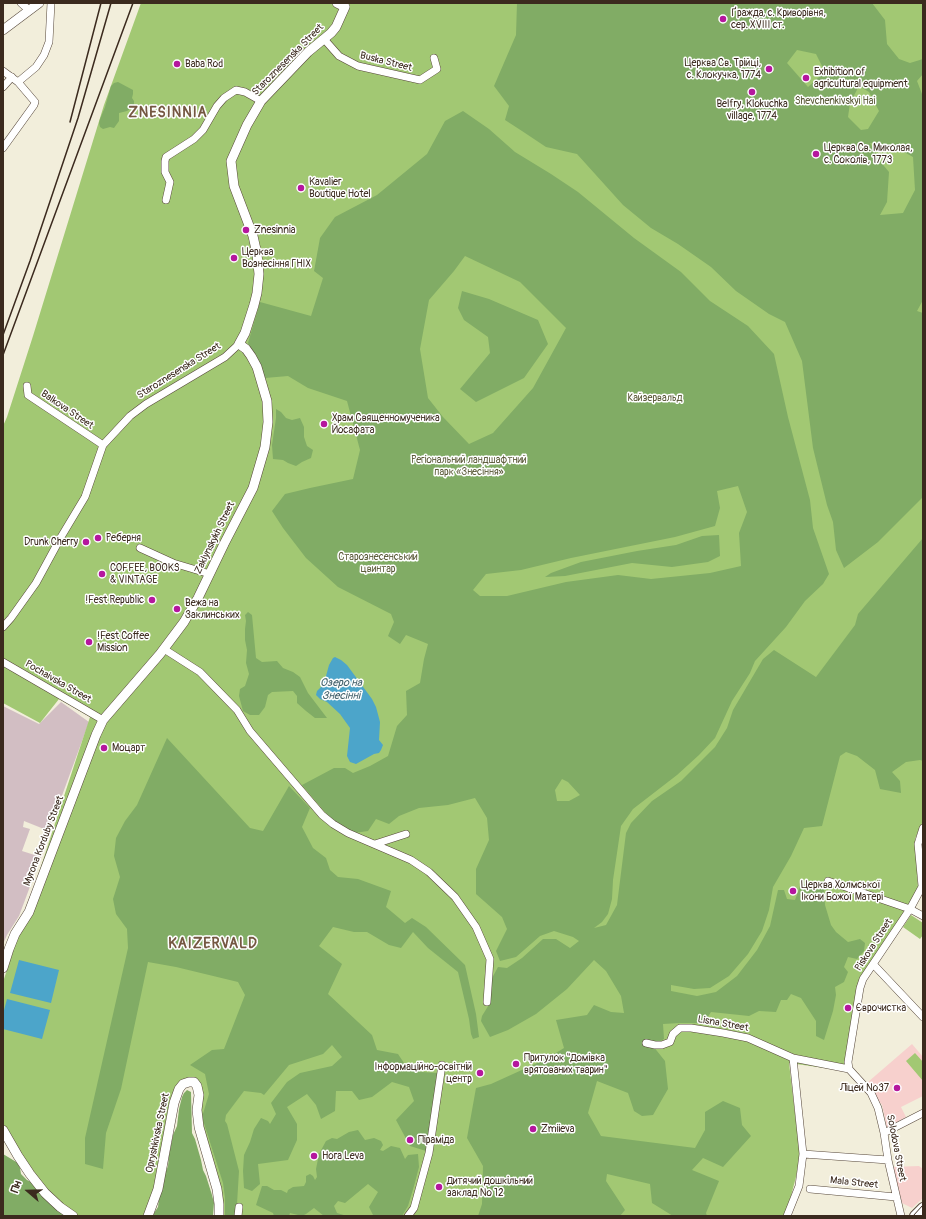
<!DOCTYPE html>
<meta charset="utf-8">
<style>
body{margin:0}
#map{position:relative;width:926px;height:1219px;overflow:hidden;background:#f2eedb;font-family:Pangolin,sans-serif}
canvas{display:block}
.frame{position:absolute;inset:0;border:4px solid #3b2a1e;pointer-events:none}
.north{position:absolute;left:8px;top:1171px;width:40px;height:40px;-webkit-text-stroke:3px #fff;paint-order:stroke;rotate:290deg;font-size:11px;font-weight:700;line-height:16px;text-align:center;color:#3b2a1e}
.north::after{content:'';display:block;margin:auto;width:14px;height:18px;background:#3b2a1e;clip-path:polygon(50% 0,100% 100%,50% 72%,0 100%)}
</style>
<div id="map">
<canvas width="926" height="1219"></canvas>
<div class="frame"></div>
<div class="north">Пн</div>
</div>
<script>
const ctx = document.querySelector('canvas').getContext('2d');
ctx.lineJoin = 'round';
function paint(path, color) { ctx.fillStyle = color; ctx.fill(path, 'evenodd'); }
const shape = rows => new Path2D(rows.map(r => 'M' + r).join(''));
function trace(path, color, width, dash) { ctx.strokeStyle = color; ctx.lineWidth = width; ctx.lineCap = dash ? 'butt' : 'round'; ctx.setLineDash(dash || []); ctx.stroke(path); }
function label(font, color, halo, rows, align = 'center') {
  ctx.font = font + ' Pangolin,sans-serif'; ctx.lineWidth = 3; ctx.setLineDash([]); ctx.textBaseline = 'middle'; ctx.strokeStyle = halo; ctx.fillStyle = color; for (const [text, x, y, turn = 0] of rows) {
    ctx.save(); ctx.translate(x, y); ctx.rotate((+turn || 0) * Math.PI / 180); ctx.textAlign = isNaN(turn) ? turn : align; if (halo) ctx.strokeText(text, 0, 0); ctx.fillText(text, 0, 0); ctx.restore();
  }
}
const built = shape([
 [912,1044,923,1057,923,1096,901,1107,906,1117,887,1128,882,1105,873,1093,868,1082],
 [919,1166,923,1169,923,1198,912,1208,902,1203,893,1167]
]);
const industrial = shape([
 [61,702,89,722,49,831,24,821,23,827,30,829,22,851,41,857,19,916,7,935,3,944,3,706,39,724]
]);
const green = shape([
 [141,3,923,3,923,821,915,839,918,887,904,914,861,980,846,1071,789,1063,800,1155,796,1177,791,1196,784,1216,221,1216,200,1122,201,1090,183,1081,146,1216,76,1216,43,1188,20,1154,3,1123,3,982,90,717,59,699,40,723,3,703,3,426,7,417,33,336,104,105],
 [911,915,923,923,923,935,920,939,903,927],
 [915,1053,923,1062,923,1081,906,1061]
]);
const forest = shape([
 [517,3,872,3,885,20,887,44,899,59,910,63,923,59,923,74,917,81,922,94,923,94,923,300,917,311,923,313,923,497,878,542,844,568,836,550,833,522,827,505,813,448,802,361,785,322,769,314,736,291,711,267,678,244,651,228,623,205,577,154,546,147,522,131,505,120,509,106,494,86,516,35],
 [797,50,816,54,824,70,819,77,808,87,787,63],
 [859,86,869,92,879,111,868,129,861,130,848,117,850,103],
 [870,143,895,147,913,157,915,190,903,213,880,215,887,202,889,172,879,160],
 [118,82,133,90,133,94,132,98,134,101,134,106,127,111,119,113,119,121,114,128,110,127,103,129,100,127,99,123,100,119,105,107,111,86,114,83],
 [463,111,489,129,515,152,551,174,578,192,634,238,681,272,710,301,748,326,774,354,788,417,810,500,813,528,829,574,823,584,805,601,786,627,755,661,750,673,732,701,715,738,699,755,677,775,633,809,621,826,613,880,612,899,608,914,602,922,594,928,606,925,617,905,626,833,631,823,652,801,681,781,715,747,727,728,733,710,763,659,774,650,816,677,855,625,858,614,923,538,923,761,920,760,906,762,892,772,900,781,901,793,880,789,875,770,857,756,846,752,840,756,822,826,804,828,791,856,773,887,769,910,762,931,748,954,729,976,710,988,694,989,671,985,671,991,697,996,716,992,737,976,757,950,770,926,778,890,784,890,787,899,795,900,801,884,824,888,825,905,831,925,836,932,848,942,860,939,865,943,864,951,857,959,848,957,844,967,848,972,844,982,835,987,836,995,833,1011,824,1040,816,1036,816,1021,801,998,791,994,787,1000,781,1000,776,1012,759,1011,749,1016,711,1012,704,1023,680,1023,663,1024,664,1039,653,1046,665,1061,668,1089,653,1115,642,1116,634,1111,628,1093,597,1081,588,1113,601,1136,695,1148,705,1130,705,1112,723,1101,740,1108,742,1125,751,1136,723,1167,703,1158,692,1170,719,1181,706,1213,707,1216,673,1216,652,1203,650,1184,607,1174,606,1181,625,1210,620,1216,478,1216,482,1204,483,1166,467,1138,476,1088,491,1084,546,1059,564,1048,556,1020,587,1015,594,1005,611,1012,624,1013,621,996,606,971,594,960,567,989,536,1014,508,1030,490,1037,481,1021,482,1016,490,1003,491,980,498,967,507,968,522,958,543,939,556,939,570,948,579,941,573,937,554,931,540,936,516,957,500,961,496,951,507,929,502,917,476,894,476,869,489,840,487,818,475,798,448,805,419,808,399,816,389,824,376,819,368,831,354,833,331,819,302,785,334,768,345,768,353,773,370,766,388,756,397,726,407,715,406,691,420,683,424,659,428,644,406,635,400,644,388,636,394,622,391,614,338,587,306,558,283,528,272,511,285,494,310,488,353,479,360,450,347,401,308,388,288,376,265,378,248,343,260,302,311,316,323,278,314,271,320,238,335,217,377,195,427,154,445,121],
 [465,256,520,282,566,328,533,388,493,433,469,444,443,417,428,398,420,349,429,300,454,271],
 [738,486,747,512,739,533,741,566,710,573,651,579,618,575,566,582,507,596,480,596,473,590,486,574,521,570,571,558,675,537,715,526,720,508,717,491],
 [562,779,568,782,580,795,569,801,557,801,555,790],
 [462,291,489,299,538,320,548,344,524,378,476,402,460,389,490,353,488,337,464,320,458,308],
 [276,409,281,412,286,418,292,420,300,418,304,427,304,437,307,446,313,450,311,458,302,462,296,466,288,463,283,460,273,459,272,445,276,418],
 [719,535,720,556,708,562,672,567,632,563,565,576,545,577,551,573,581,562,637,551,676,545,702,536],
 [248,612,252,615,256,658,262,662,277,661,283,668,293,672,300,677,308,693,327,718,315,718,306,711,297,703,297,696,293,691,272,692,268,695,265,707,259,715,250,715,243,711,239,696,240,689,245,686,249,674,246,663,247,650,245,640,245,629,246,621,245,615],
 [167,738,250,828,263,831,289,786,310,808,302,827,313,848,326,858,330,870,338,877,358,879,391,891,386,907,405,923,412,918,426,927,465,965,476,1014,479,1037,473,1039,471,1034,469,1019,458,972,428,948,413,932,401,948,389,945,367,932,354,932,333,927,319,946,342,964,328,994,372,1035,377,1050,398,1054,406,1066,422,1072,438,1073,426,1151,410,1146,396,1120,414,1101,409,1087,392,1082,372,1097,359,1100,352,1091,336,1091,335,1111,321,1119,316,1105,307,1094,287,1107,297,1124,297,1140,288,1160,258,1164,260,1184,252,1191,244,1188,243,1171,244,1155,250,1142,254,1129,261,1118,268,1121,270,1124,276,1114,271,1103,287,1082,300,1073,332,1066,342,1057,332,1045,323,1054,289,1065,264,1095,261,1093,244,1091,226,1115,225,1121,227,1124,239,1171,237,1204,235,1216,225,1216,225,1198,223,1183,202,1117,209,1094,205,1074,190,1065,212,1050,224,1049,245,995,238,982,176,967,148,962,121,1089,106,1133,103,1169,85,1164,85,1138,128,948,127,929,116,914,113,899,120,877,114,856,116,838,125,821,137,805],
 [187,1090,191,1092,192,1133,195,1139,201,1160,203,1170,206,1176,212,1195,214,1203,213,1216,152,1216,158,1207,159,1198,163,1188,164,1176,168,1166,169,1155,173,1135,177,1126,179,1109,182,1097,184,1093],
 [358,1130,365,1140,374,1138,381,1141,383,1145,380,1150,383,1151,391,1146,400,1148,405,1159,408,1155,418,1154,419,1167,414,1186,408,1206,402,1216,375,1216,373,1215,369,1207,378,1192,368,1184,345,1203,338,1201,334,1206,337,1213,347,1216,324,1216,314,1208,306,1214,302,1216,290,1213,289,1216,274,1216,273,1213,256,1205,262,1186,267,1186,274,1190,281,1190,287,1193,288,1190,293,1187,304,1186,306,1182,306,1176,310,1174,313,1176,315,1180,317,1177,316,1169,319,1154,326,1141,332,1138,337,1139,349,1132],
 [3,1154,18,1163,20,1168,21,1174,27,1180,35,1184,67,1216,3,1216]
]);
const water = shape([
 [335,657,341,660,347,665,372,699,376,707,380,722,379,740,383,745,381,750,379,753,374,754,356,764,350,762,347,756,350,728,340,714,327,702,320,699,316,695,317,691,321,687,326,676,329,665,333,658],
 [19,960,59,970,51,1003,10,993],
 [7,999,50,1010,42,1039,3,1029,3,1014]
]);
const street = shape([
 [21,3,29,10],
 [324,39,339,56,358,66,420,80,437,69,434,58],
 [3,71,18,82,35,102,34,105,3,148],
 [18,82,36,67,44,55,49,42,51,3],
 [3,87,12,77],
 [166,200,170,182,165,172,165,161,166,157,194,139,203,130,217,106,224,98,236,90,245,92,261,101],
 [27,386,28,395,103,445],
 [140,548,173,563,210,574],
 [3,627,11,618,36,583,61,537,85,497,103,445,130,416,146,404,225,357,239,344],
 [164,649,200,672,237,710,250,731,322,815,333,824,348,833,411,860,429,872,455,897,476,927,490,959,487,1002],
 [3,662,103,720],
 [375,844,406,834],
 [828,881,910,909,923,916],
 [922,886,918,844,923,828],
 [873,964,923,1017],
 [646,1043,655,1045,662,1045,670,1042,673,1034,680,1028,691,1028,723,1033,748,1038,793,1058,849,1069],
 [849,1069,848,1062,860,988,863,979,910,909,923,885],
 [849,1069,871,1093,878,1108,884,1133,888,1160,901,1216],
 [884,1133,923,1113],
 [803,1154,888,1160],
 [810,1189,896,1197],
 [238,1216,239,1207],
 [408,1216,414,1208,429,1153,442,1065],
 [787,1216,799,1186,803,1154,793,1058]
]);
const secondary = shape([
 [3,30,39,3],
 [3,968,9,949,15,934,29,912,96,735,103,720,160,654,184,622,198,598,224,544,253,488,265,447,268,422,267,401,257,367,251,356,246,349,239,344,245,333,254,305,257,293,259,274,257,254,253,236,234,186,231,161,247,125,261,101,308,52,331,33,336,27,345,7,337,3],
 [3,1130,18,1156,30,1174,45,1193,60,1207,73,1216],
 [148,1216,158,1189,174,1103,179,1089,183,1084,189,1082,194,1082,197,1086,199,1095,197,1110,199,1127,217,1189,219,1204,219,1216]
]);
const primary = shape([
 [915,1216,923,1208]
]);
const tram = shape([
 [913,1216,923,1205]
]);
const rail = shape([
 [70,122,101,3],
 [3,335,30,261,78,118,111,3],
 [3,355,133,3]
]);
const markers = [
 [723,19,4,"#b5179e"],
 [177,64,4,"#b5179e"],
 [769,69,4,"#b5179e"],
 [806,78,4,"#b5179e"],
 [752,92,4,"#b5179e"],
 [816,154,4,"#b5179e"],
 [301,188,4,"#b5179e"],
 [246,230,4,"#b5179e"],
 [234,258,4,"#b5179e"],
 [324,424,4,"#b5179e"],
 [98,538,4,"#b5179e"],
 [86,542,4,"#b5179e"],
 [102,574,4,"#b5179e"],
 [152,600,4,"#b5179e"],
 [177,609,4,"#b5179e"],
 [89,642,4,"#b5179e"],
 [104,748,4,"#b5179e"],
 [793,891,4,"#b5179e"],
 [848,1008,4,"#b5179e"],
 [516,1064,4,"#b5179e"],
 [480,1073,4,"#b5179e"],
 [897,1088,4,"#b5179e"],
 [533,1129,4,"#b5179e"],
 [410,1140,4,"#b5179e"],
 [314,1156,4,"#b5179e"],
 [439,1187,4,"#b5179e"]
];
const poiNames = [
 ["Ґражда, с. Криворівня,",731,13],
 ["сер. XVIII ст.",731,25],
 ["Церква Св. Трійці,",761,63,"right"],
 ["с. Клокучка, 1774",761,75,"right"],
 ["Baba Rod",185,64],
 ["Exhibition of",814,72],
 ["agricultural equipment",814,84],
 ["Belfry, Klokuchka",752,104,"center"],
 ["village, 1774",752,116,"center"],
 ["Церква Св. Миколая,",824,148],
 ["с. Соколів, 1773",824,160],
 ["Kavalier",309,182],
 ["Boutique Hotel",309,194],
 ["Znesinnia",254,230],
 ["Церква",242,252],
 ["Вознесіння ГНІХ",242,264],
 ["Храм Священномученика",332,418],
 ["Йосафата",332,430],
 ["Реберня",106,538],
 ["Drunk Cherry",78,542,"right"],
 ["COFFEE, BOOKS",110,568],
 ["& VINTAGE",110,580],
 ["!Fest Republic",144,600,"right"],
 ["Вежа на",185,603],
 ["Заклинських",185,615],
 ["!Fest Coffee",97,636],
 ["Mission",97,648],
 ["Моцарт",112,748],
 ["Церква Холмської",801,885],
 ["Ікони Божої Матері",801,897],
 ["Єврочистка",856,1008],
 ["Притулок \"Домівка",524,1058],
 ["врятованих тварин\"",524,1070],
 ["Інформаційно-освітній",472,1067,"right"],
 ["центр",472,1079,"right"],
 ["Ліцей №37",889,1088,"right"],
 ["Zmiieva",541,1129],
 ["Піраміда",418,1140],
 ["Hora Leva",322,1156],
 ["Дитячий дошкільний",447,1181],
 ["заклад № 12",447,1193]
];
const streetNames = [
 ["Staroznesenska Street",288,60,-45],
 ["Buska Street",386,62,14],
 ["Staroznesenska Street",179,371,-32],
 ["Balkova Street",67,410,34],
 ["Zaklynskykh Street",215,538,-64],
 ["Pochaivska Street",58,682,30],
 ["Myrona Korduby Street",44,841,-69],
 ["Piskova Street",874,945,-57],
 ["Lisna Street",723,1024,10],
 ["Opryshkivska Street",158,1133,-78],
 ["Solodova Street",896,1148,79],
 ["Mala Street",854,1183,6]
];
const parkNames = [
 ["Shevchenkivskyi Hai",835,101],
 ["Кайзервальд",655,398],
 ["Регіональний ландшафтний",469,460],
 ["парк «Знесіння»",469,472],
 ["Старознесенський",378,557],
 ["цвинтар",378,569]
];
const waterNames = [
 ["Озеро на",341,683],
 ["Знесінні",341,696]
];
const districtNames = [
 ["ZNESINNIA",168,113],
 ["KAIZERVALD",213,944]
];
paint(built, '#f7d0cd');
paint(industrial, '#d2bec3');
paint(green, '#a2c873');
paint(forest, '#81ac65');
paint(water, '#4ca5ca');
trace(street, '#56473a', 8);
trace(secondary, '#56473a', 10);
trace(primary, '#56473a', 12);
trace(street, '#fff', 7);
trace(secondary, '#fff', 9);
trace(primary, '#fff', 10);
trace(tram, '#3b2a1e', 1);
trace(rail, '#3b2a1e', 1.5);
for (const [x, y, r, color] of markers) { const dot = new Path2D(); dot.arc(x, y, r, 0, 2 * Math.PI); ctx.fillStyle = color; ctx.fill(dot); trace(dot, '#fff', 1.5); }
label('10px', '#3b2a1e', '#fff', poiNames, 'left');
label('10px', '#3b2a1e', '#fff', streetNames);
label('10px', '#5a5938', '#fff', parkNames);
label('italic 11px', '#43616b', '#fff', waterNames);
ctx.letterSpacing = '1px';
label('bold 14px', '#745741', '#fff', districtNames);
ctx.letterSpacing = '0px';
</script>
